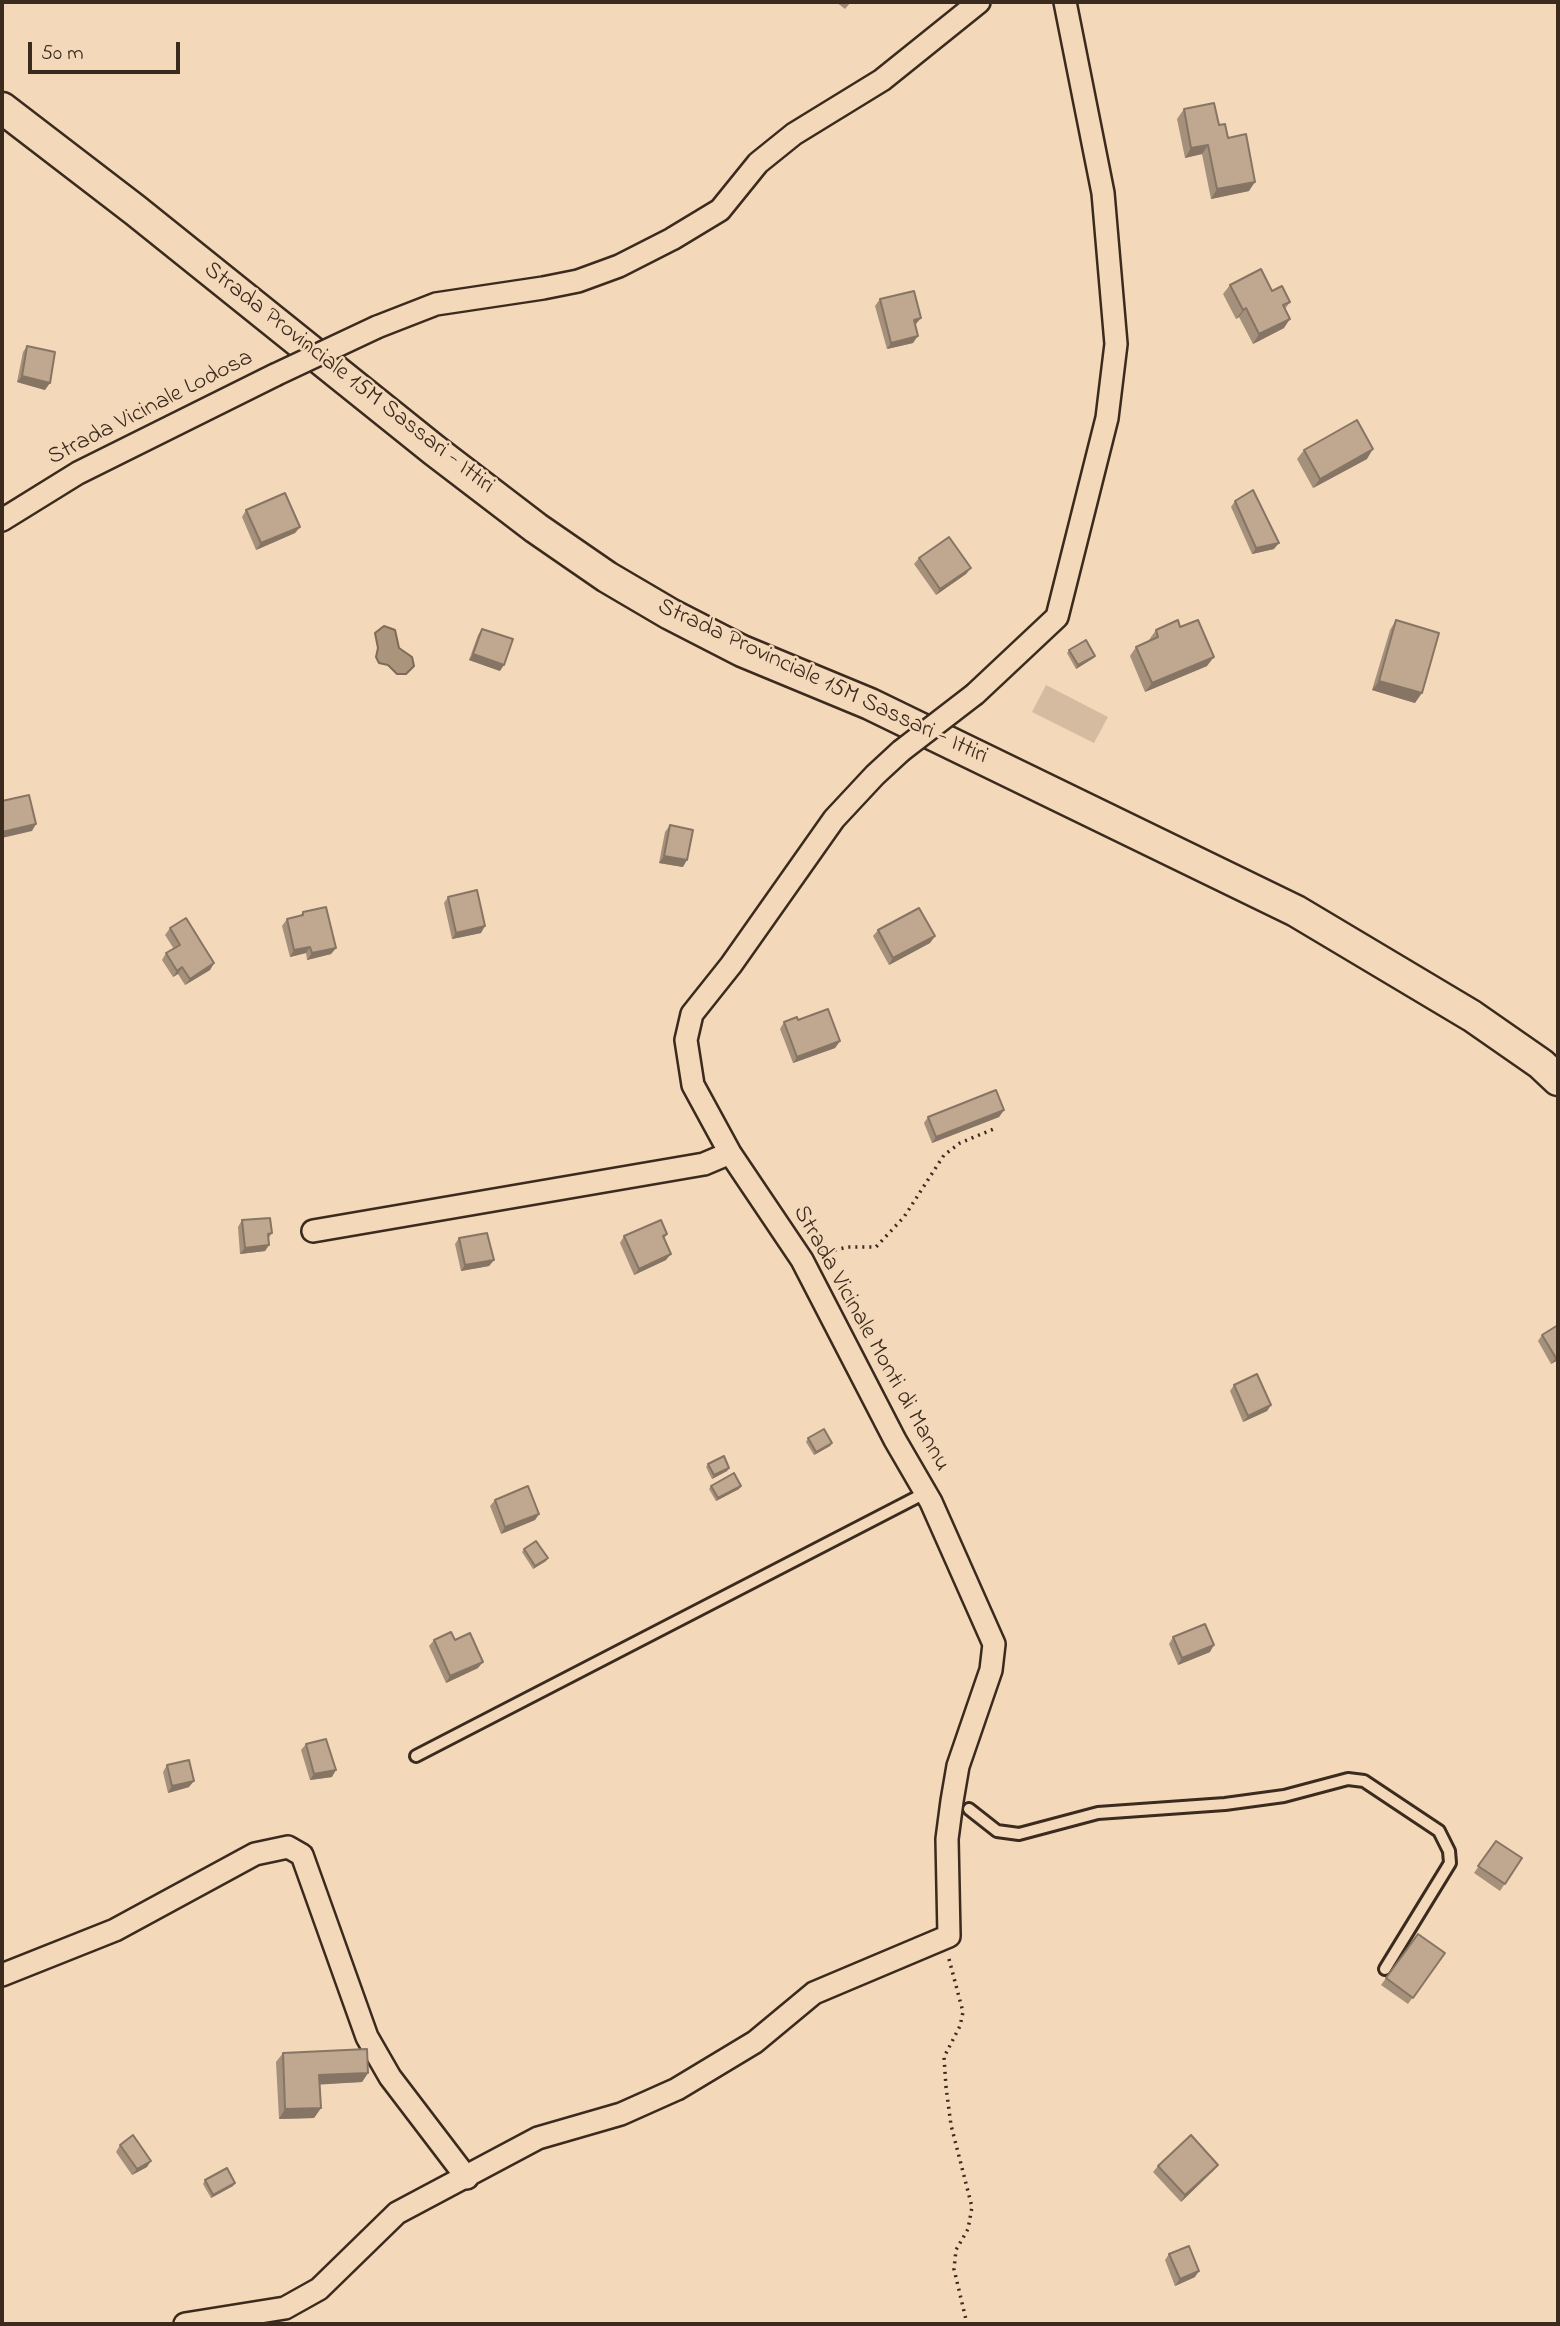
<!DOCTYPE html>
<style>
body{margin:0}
#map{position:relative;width:1560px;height:2326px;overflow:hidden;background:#f3d8ba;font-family:"Indie Flower",sans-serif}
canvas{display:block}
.frame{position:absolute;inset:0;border:4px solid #3b2a1e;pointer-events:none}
.scale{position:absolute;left:28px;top:42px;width:152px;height:32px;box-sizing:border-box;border:4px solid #3b2a1e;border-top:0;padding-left:9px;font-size:21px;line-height:24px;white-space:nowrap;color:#3b2a1e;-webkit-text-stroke:5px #f3d8ba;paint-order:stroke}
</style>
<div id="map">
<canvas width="1560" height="2326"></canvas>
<div class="frame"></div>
<div class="scale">50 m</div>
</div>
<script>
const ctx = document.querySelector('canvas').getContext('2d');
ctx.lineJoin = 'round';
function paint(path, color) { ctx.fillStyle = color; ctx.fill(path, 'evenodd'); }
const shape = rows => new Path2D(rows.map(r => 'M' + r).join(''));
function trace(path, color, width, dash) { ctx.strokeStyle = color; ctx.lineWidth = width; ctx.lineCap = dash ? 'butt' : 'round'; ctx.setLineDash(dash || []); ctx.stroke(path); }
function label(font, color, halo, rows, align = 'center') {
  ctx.font = font + ' "Indie Flower",sans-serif'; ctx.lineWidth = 5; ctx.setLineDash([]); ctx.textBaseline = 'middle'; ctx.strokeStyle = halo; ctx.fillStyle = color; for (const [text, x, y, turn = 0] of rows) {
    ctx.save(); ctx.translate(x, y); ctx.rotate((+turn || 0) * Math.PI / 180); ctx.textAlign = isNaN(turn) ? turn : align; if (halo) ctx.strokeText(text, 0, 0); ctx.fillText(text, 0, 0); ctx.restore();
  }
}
const green = shape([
 [1046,685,1108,717,1094,743,1032,712]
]);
const water = shape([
 [384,626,395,630,399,648,412,657,414,666,406,674,397,674,388,665,379,663,376,657,378,648,375,633,384,626]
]);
const path = shape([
 [821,1253,848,1247,876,1247,904,1217,944,1155,960,1143,996,1128],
 [949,1959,963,2012,960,2026,944,2057,946,2087,951,2125,972,2207,968,2229,956,2250,954,2269,967,2324]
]);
const lane = shape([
 [416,1756,925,1493],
 [969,1809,997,1831,1019,1834,1098,1813,1225,1804,1284,1796,1348,1779,1364,1781,1439,1831,1449,1851,1450,1863,1385,1969]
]);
const street = shape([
 [377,327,436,304,543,288,578,281,619,266,672,239,720,210,758,163,794,134,882,80,979,2],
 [2,520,78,473,275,375],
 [975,694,1057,617,1107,418,1116,344,1103,193,1065,2],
 [313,1231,704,1164,730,1153],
 [2,1975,115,1930,255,1854,288,1847,302,1855,367,2037,390,2077,467,2178],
 [185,2324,285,2308,319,2289,397,2213,538,2138,621,2114,677,2089,755,2042,814,1993,949,1936,947,1839,952,1801,958,1766,991,1670,994,1644,931,1502,895,1440,802,1260,730,1153,693,1085,686,1040,692,1014,731,965,834,819,875,775,901,751]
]);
const secondary = shape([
 [2,108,135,210,434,450,536,528,607,577,670,614,742,651,870,704,1296,911,1472,1016,1541,1064,1558,1080]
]);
const streetBridge = shape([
 [275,375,377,327],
 [901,751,975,694]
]);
const wall = shape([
 [836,2,851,2,845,9],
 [1184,109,1219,125,1228,138,1249,191,1211,199,1202,154,1185,158,1177,119],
 [1230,285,1272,291,1290,302,1285,309,1284,328,1253,344,1239,317,1236,319,1223,294],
 [880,299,916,324,915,325,913,343,887,349,875,306],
 [27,346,45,390,17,382,23,352],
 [1304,450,1367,459,1313,488,1297,459],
 [1235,501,1274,549,1252,554,1231,507],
 [246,510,300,527,295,533,256,550,242,517],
 [919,558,971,568,966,574,936,595,914,564],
 [1396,620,1415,703,1372,690,1390,630],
 [1180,627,1207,666,1145,692,1130,656,1136,647,1149,641,1149,640,1156,630],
 [482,629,500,671,469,660,478,635],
 [1069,650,1095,656,1092,659,1076,669,1067,653],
 [670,825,683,867,659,863,665,832],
 [448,897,481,933,452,939,444,903],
 [303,912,336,948,331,954,307,960,306,953,290,957,282,926,287,919,300,916],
 [170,928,214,963,210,970,185,985,178,974,173,977,162,960,166,953,174,949,165,935],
 [878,930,935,936,930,943,889,965,873,936],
 [798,1020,840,1041,835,1048,793,1063,780,1029,784,1022],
 [1004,1110,999,1117,932,1143,924,1123,928,1117],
 [242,1220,272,1233,268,1239,269,1245,265,1251,240,1254,238,1227],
 [667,1234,664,1239,666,1260,634,1275,620,1243,624,1236],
 [459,1238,494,1260,489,1266,461,1271,455,1244],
 [1558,1325,1558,1360,1551,1364,1538,1341,1542,1335],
 [1234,1385,1271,1405,1267,1411,1243,1422,1230,1391],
 [808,1438,832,1443,830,1446,814,1455,806,1442],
 [708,1464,729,1468,727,1471,712,1479,706,1467],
 [711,1486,739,1489,716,1501,709,1489],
 [495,1500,539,1514,535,1520,501,1534,490,1506],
 [524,1549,546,1561,533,1569,522,1552],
 [1173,1637,1210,1652,1178,1665,1169,1644],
 [434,1640,455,1640,478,1668,446,1683,429,1646],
 [306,1744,332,1777,310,1780,301,1750],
 [167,1765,189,1787,168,1793,163,1772],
 [1496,1841,1522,1858,1500,1891,1474,1873],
 [1418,1934,1445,1953,1408,2004,1381,1985],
 [283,2053,368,2073,362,2082,320,2084,321,2108,314,2118,279,2119,276,2062],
 [120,2145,147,2167,132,2175,116,2152],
 [1218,2165,1213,2171,1181,2202,1153,2172,1158,2166],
 [205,2180,233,2186,211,2198,203,2184],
 [1169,2254,1195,2277,1175,2286,1165,2260]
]);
const shadedWall = shape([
 [1208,145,1202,154,1185,158,1191,148],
 [1255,182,1249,191,1211,199,1217,189],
 [1246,308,1239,317,1236,319,1243,310],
 [921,318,916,324,909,326,914,320],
 [1290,319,1284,328,1253,344,1259,334],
 [918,336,913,343,887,349,891,343],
 [22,376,50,383,45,390,17,382],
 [1373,449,1367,459,1313,488,1320,479],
 [300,527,295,533,256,550,261,543],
 [1279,543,1274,549,1252,554,1256,548],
 [971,568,966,574,936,595,940,589],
 [473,654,504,665,500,671,469,660],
 [1095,656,1092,659,1076,669,1078,665],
 [1214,657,1207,666,1145,692,1152,683],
 [1379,681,1422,693,1415,703,1372,690],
 [36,824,32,831,2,838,2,832],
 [664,856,687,860,683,867,659,863],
 [485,926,481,933,452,939,456,933],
 [935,936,930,943,889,965,893,958],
 [310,947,306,953,290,957,294,950],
 [336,948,331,954,307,960,312,953],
 [214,963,210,970,185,985,190,979],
 [182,967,178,974,173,977,177,971],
 [840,1041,835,1048,793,1063,797,1057],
 [1004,1110,999,1117,932,1143,936,1137],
 [269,1245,265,1251,240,1254,245,1248],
 [671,1254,666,1260,634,1275,639,1269],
 [494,1260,489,1266,461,1271,465,1265],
 [1558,1356,1558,1360,1551,1364,1556,1358],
 [1271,1405,1267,1411,1243,1422,1248,1416],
 [832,1443,830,1446,814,1455,816,1452],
 [729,1468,727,1471,712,1479,714,1475],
 [741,1486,739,1489,716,1501,718,1498],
 [539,1514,535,1520,501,1534,505,1527],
 [548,1558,546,1561,533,1569,535,1566],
 [1214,1645,1210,1652,1178,1665,1182,1658],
 [483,1662,478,1668,446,1683,450,1676],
 [336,1770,332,1777,310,1780,314,1774],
 [194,1781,189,1787,168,1793,172,1786],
 [368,2073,362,2082,313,2085,319,2075],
 [321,2108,314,2118,279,2119,285,2109],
 [151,2161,147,2167,132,2175,137,2169],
 [1218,2165,1213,2171,1181,2202,1185,2195],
 [235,2183,233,2186,211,2198,213,2195],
 [1199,2271,1195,2277,1175,2286,1180,2279]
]);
const building = shape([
 [1214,103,1219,125,1225,124,1228,138,1246,134,1255,182,1217,189,1208,145,1191,148,1184,109,1214,103],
 [1261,269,1272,291,1282,286,1290,302,1283,305,1290,319,1259,334,1246,308,1243,310,1230,285,1261,269],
 [914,291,921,318,914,320,918,336,891,343,880,299,914,291],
 [27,346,55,352,50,383,22,376,27,346],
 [1357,420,1373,449,1320,479,1304,450,1357,420],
 [1253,490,1279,543,1256,548,1235,501,1253,490],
 [285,493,300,527,261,543,246,510,285,493],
 [949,537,971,568,940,589,919,558,949,537],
 [1178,620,1180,627,1198,620,1214,657,1152,683,1136,647,1158,637,1156,630,1178,620],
 [1396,620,1439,633,1422,693,1379,681,1396,620],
 [482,629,513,639,504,665,473,654,482,629],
 [1086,640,1095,656,1078,665,1069,650,1086,640],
 [29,795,36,824,2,832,2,801,29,795],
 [670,825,693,830,687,860,664,856,670,825],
 [477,890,485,926,456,933,448,897,477,890],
 [326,907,336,948,312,953,310,947,294,950,287,919,303,915,303,912,326,907],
 [919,908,935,936,893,958,878,930,919,908],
 [186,918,214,963,190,979,182,967,177,971,166,953,180,945,170,928,186,918],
 [828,1009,840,1041,797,1057,784,1022,797,1017,798,1020,828,1009],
 [996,1090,1004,1110,936,1137,928,1117,996,1090],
 [270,1218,272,1233,268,1234,269,1245,245,1248,242,1220,270,1218],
 [661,1220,667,1234,663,1236,671,1254,639,1269,624,1236,661,1220],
 [487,1233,494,1260,465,1265,459,1238,487,1233],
 [1558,1325,1558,1356,1556,1358,1542,1335,1558,1325],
 [1257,1374,1271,1405,1248,1416,1234,1385,1257,1374],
 [824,1429,832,1443,816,1452,808,1438,824,1429],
 [724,1456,729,1468,714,1475,708,1464,724,1456],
 [734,1473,741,1486,718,1498,711,1486,734,1473],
 [528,1486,539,1514,505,1527,495,1500,528,1486],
 [536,1541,548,1558,535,1566,524,1549,536,1541],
 [1205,1624,1214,1645,1182,1658,1173,1637,1205,1624],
 [451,1632,455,1640,470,1633,483,1662,450,1676,434,1640,451,1632],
 [326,1739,336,1770,314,1774,306,1744,326,1739],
 [189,1760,194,1781,172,1786,167,1765,189,1760],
 [1496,1841,1522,1858,1505,1884,1478,1866,1496,1841],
 [1418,1934,1445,1953,1413,1998,1386,1978,1418,1934],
 [367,2049,368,2073,319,2075,321,2108,285,2109,283,2053,367,2049],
 [133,2135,151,2161,137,2169,120,2145,133,2135],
 [1191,2135,1218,2165,1185,2195,1158,2166,1191,2135],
 [227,2168,235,2183,213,2195,205,2180,227,2168],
 [1189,2246,1199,2271,1180,2279,1169,2254,1189,2246]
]);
const streetNames = [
 ["Strada Provinciale 15M Sassari - Ittiri",348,379,38],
 ["Strada Vicinale Lodosa",151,409,-27],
 ["Strada Provinciale 15M Sassari - Ittiri",822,683,25],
 ["Strada Vicinale Monti di Mannu",870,1339,61]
];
paint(green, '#d5bca1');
paint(water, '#aa947c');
trace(water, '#7e6a56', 2);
trace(lane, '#3b2a1e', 16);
trace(street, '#3b2a1e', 26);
trace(secondary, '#3b2a1e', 35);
trace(path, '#3b2a1e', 3.5, [2, 5]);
trace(lane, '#f3d8ba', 10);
trace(street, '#f3d8ba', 21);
trace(secondary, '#f3d8ba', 30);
trace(streetBridge, '#3b2a1e', 26, []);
trace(streetBridge, '#f3d8ba', 21);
paint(wall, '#a5907b');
paint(shadedWall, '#867564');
paint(building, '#c0a78f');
trace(building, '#867564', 2);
label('24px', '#3b2a1e', '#f3d8ba', streetNames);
</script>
